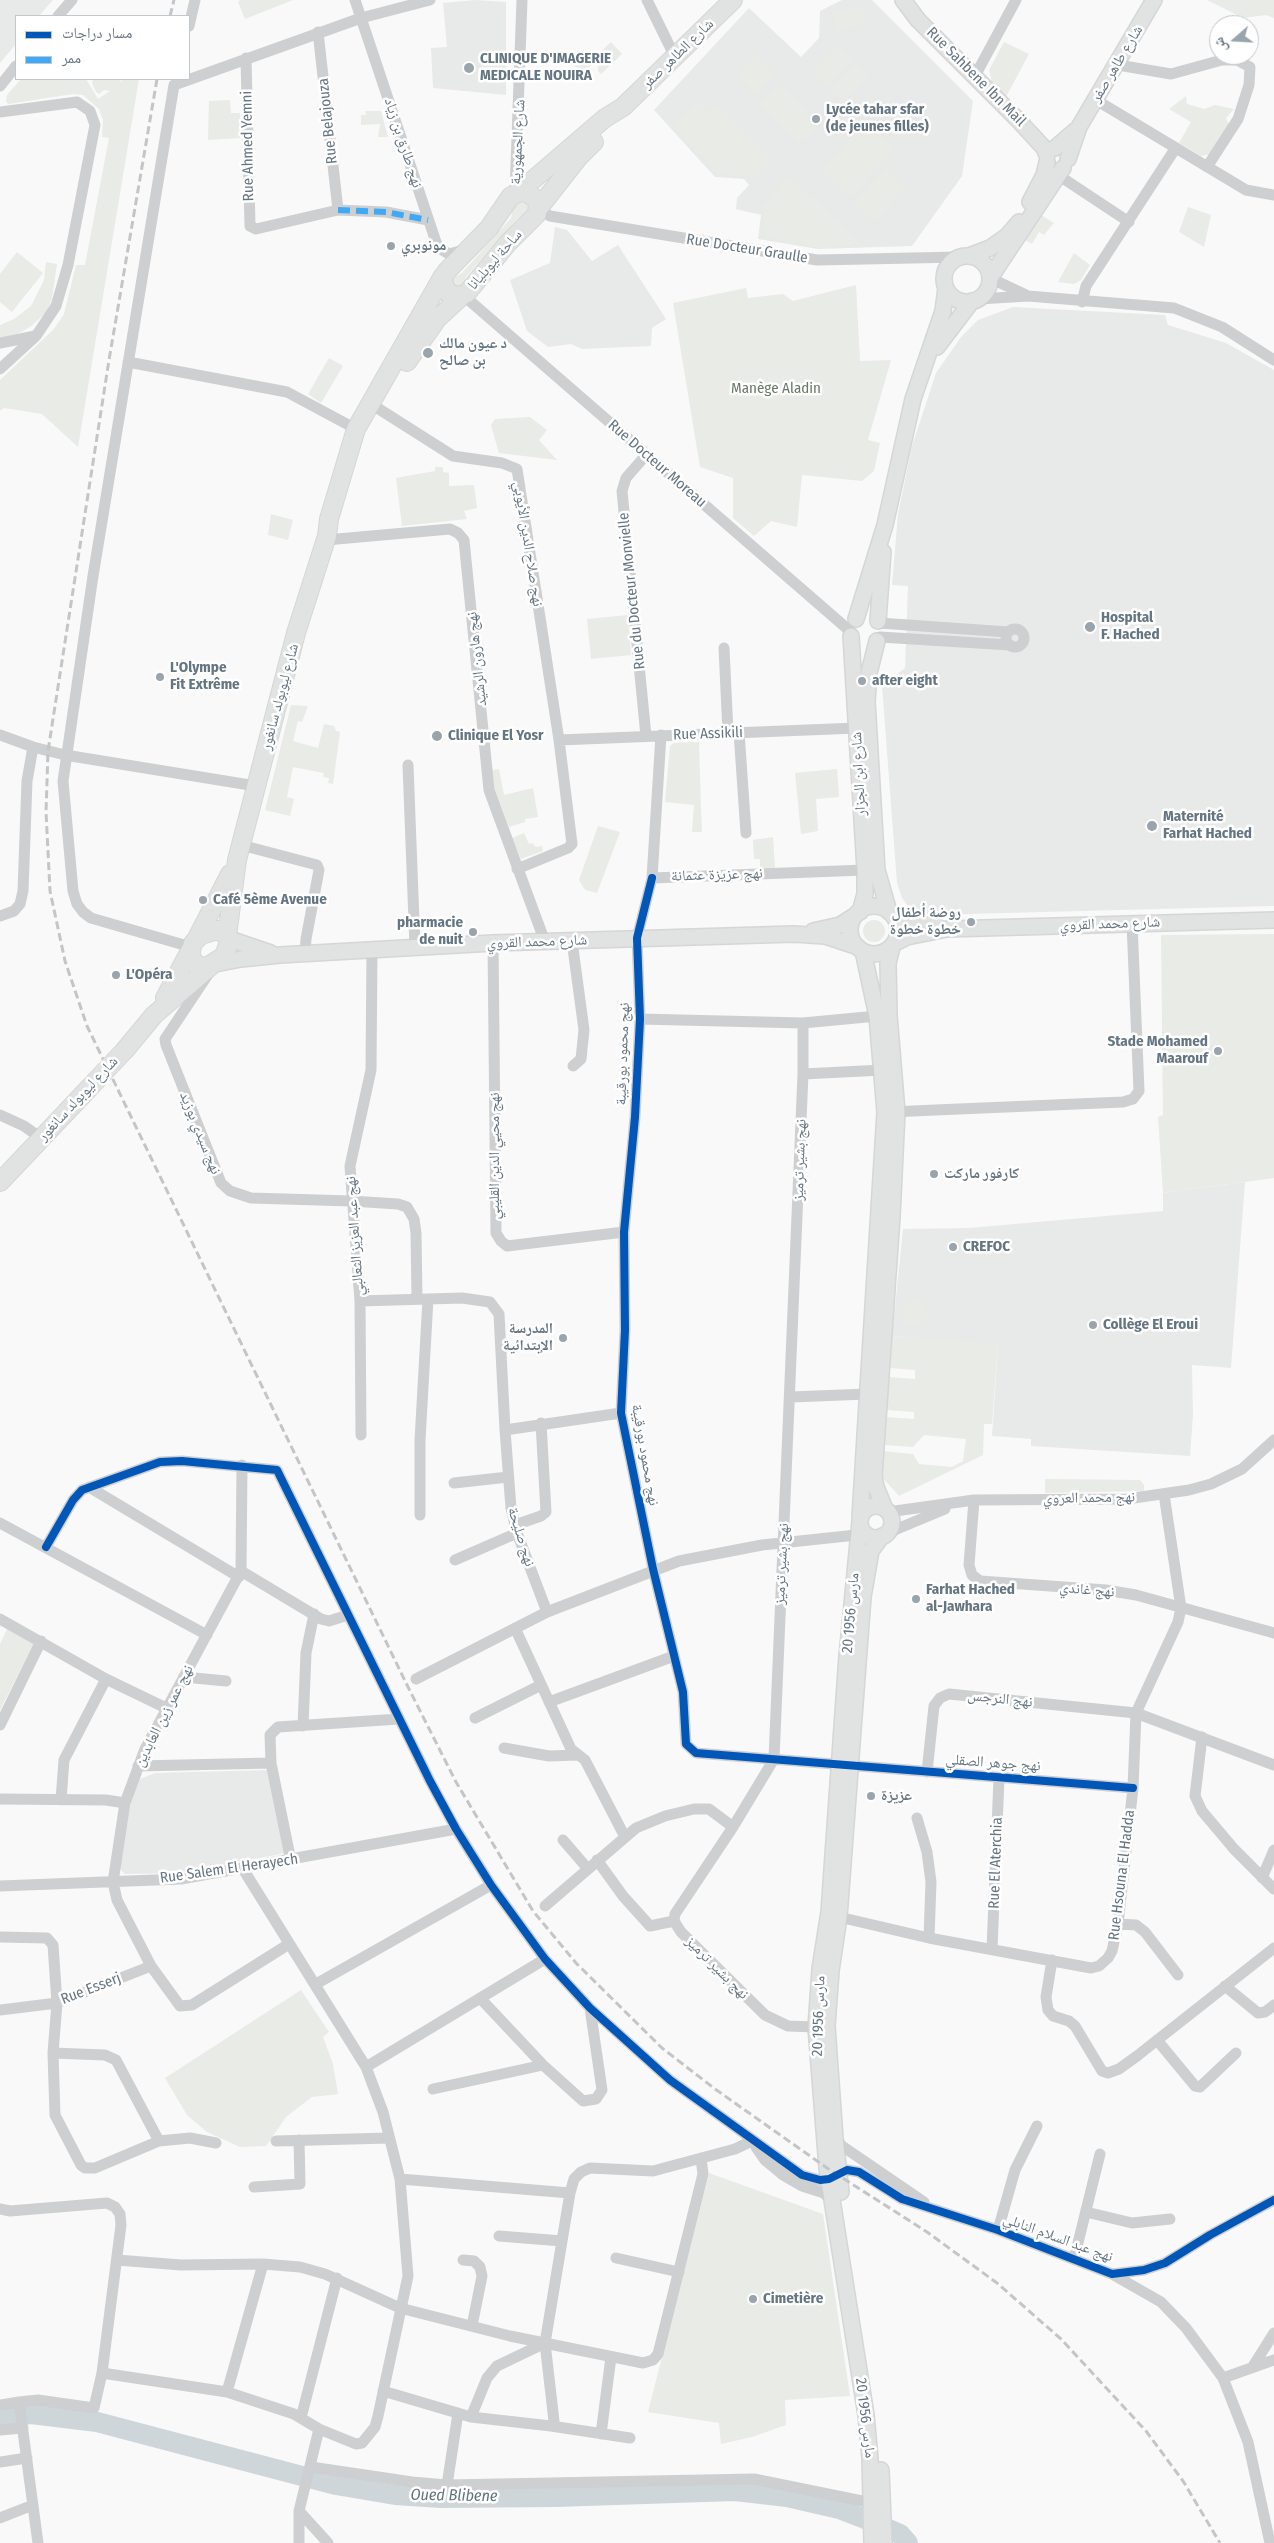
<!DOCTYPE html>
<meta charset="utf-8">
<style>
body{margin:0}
#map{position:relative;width:1274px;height:2543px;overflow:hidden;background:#f9f9f9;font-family:"Fira Sans Condensed","Noto Naskh Arabic",sans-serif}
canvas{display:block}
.legend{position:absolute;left:15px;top:15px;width:175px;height:65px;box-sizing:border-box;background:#fff;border:1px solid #c1c8cd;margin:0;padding:6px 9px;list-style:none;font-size:15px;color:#657683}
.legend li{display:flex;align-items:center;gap:10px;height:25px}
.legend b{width:25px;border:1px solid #c1c8cd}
.north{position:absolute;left:1209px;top:15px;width:50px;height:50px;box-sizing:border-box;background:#fff;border:1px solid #c1c8cd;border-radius:50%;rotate:251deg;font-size:14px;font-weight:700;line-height:20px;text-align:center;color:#657683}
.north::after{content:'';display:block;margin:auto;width:18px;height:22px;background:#99a4ac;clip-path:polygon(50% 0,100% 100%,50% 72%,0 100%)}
</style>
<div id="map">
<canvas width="1274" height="2543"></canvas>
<ul class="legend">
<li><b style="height:6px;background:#0057b8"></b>مسار دراجات</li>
<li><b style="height:6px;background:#3fa9f5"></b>ممر</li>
</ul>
<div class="north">ش</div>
</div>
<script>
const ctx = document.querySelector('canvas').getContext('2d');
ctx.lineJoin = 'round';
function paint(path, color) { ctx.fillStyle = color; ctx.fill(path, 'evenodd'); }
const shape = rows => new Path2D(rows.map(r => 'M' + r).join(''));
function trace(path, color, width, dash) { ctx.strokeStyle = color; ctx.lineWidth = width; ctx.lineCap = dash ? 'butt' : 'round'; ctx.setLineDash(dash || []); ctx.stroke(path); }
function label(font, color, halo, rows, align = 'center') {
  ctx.font = font + ' "Fira Sans Condensed","Noto Naskh Arabic",sans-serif'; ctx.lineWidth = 5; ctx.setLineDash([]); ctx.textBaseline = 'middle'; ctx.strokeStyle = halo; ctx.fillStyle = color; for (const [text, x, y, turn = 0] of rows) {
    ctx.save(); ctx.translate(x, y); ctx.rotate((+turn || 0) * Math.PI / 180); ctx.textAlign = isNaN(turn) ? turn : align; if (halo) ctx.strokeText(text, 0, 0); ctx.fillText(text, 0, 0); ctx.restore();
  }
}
const built = shape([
 [0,0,53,0,39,16,16,16,16,44,0,63],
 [475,0,506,2,506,95,433,88,431,48,447,47,443,3],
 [842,0,872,0,973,101,962,176,912,246,818,249,758,239,761,215,736,209,737,198,749,185,744,179,715,177,654,110,749,8,801,57,819,38,820,11],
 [555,227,567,230,592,261,618,245,666,319,652,328,651,346,582,349,571,344,548,347,527,331,510,280,550,263],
 [1013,307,1165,315,1168,325,1226,343,1274,370,1274,906,928,915,918,914,910,909,902,898,897,883,882,686,905,668,908,586,892,585,898,514,912,446,936,373,961,337,978,320],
 [1245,1182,1231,1368,1192,1365,1193,1415,1190,1456,1031,1446,1031,1439,992,1436,998,1345,892,1336,903,1229,969,1228,1163,1211,1163,1193],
 [269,1770,286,1853,181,1873,125,1874,120,1869,132,1795,140,1779,155,1773]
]);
const green = shape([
 [240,0,293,0,245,19,238,2],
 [1207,0,1274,0,1274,18,1266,15,1243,18],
 [862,5,866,23,836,31,831,12],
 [611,42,622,54,601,74,598,71,599,53],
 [1004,42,1029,54,1006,97,992,82,989,70],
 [838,44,854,59,827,87,811,71],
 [756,54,776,74,756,94,736,74],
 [592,56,592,65,575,76,574,57],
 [856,62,869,75,843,102,829,89],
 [21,79,86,79,98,99,110,91,104,90,99,94,96,92,92,83,93,79,91,79,119,79,122,83,121,79,139,79,78,447,42,414,4,408,0,411,0,380,54,329,64,314,76,265,85,265,109,138,102,137,103,120,99,109,83,95,73,94,8,104,6,101,7,95],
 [780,84,820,123,800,144,760,104],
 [1186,96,1187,104,1204,109,1215,105,1234,109,1226,118,1229,125,1211,154,1201,156,1179,143,1191,122,1169,109],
 [230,100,231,113,240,113,240,138,208,140,209,101],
 [698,102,709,112,716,105,771,160,751,181,746,176,717,174,672,125],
 [365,111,381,111,388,137,378,137,380,124,361,125,361,115,366,115],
 [867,121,896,149,850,198,821,169],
 [886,169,906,188,874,222,854,203],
 [789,175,861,244,819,248,764,236,763,206],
 [520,201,528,204,528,210,516,220,466,277,462,286,454,288,452,278,462,273,511,218,513,207],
 [1188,207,1211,215,1204,247,1179,232],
 [1041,215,1054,223,1044,235,1039,232,1032,244,1025,240],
 [17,252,43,273,12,312,0,302,0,274],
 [1074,253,1090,265,1081,280,1074,284,1058,282],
 [46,262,57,264,52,298,47,312,30,327,17,334,0,338,0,325,14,319,31,306,44,280],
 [856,285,860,361,891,360,868,440,880,443,874,471,862,481,802,475,797,527,771,521,754,536,733,518,733,478,700,467,673,303,746,288,748,298,783,294,793,301],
 [329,358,343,366,321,403,308,394],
 [530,417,547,430,539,440,557,460,499,453,491,425,495,419],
 [435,467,443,467,443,472,449,473,449,486,474,485,477,508,464,511,467,519,402,526,396,478,435,471],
 [271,514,293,520,288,540,268,535],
 [628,615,631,655,591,659,587,619],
 [291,705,308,706,302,722,298,721,293,741,318,748,324,724,334,726,336,731,340,732,333,784,328,783,329,778,323,777,324,773,293,767,287,797,294,799,290,816,265,810],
 [699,742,701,810,702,832,692,832,694,805,665,802,670,746,674,743],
 [499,769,504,795,533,788,538,817,525,819,525,822,509,827,494,788,492,770],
 [837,769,839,797,816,799,818,831,801,834,795,773],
 [598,826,620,832,597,893,585,890,579,880],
 [524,833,529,844,532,843,536,847,542,846,543,851,521,859,512,838],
 [773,837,775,868,760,869,760,859,754,859,753,840],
 '863 931a11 11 0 1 1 22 0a11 11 0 1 1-22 0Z',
 [1274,934,1274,1178,1163,1193,1158,1117,1163,1115,1161,935],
 '902 1313a13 13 0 1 1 26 0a13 13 0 1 1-26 0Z',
 [892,1336,998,1344,992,1424,984,1424,983,1455,899,1496,881,1476,883,1451,913,1454,919,1464,952,1467,963,1461,966,1439,924,1435,913,1447,884,1445,886,1417,914,1419,914,1412,886,1410,889,1377,915,1379,915,1370,890,1368],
 [1045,1479,1140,1480,1144,1485,1144,1491,1045,1493],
 [7,1629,34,1643,0,1710,0,1644],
 [301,1990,329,2032,323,2037,333,2064,338,2094,312,2097,286,2117,266,2146,240,2147,207,2132,187,2115,165,2078],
 [709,2173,823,2214,850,2396,785,2400,786,2425,752,2437,721,2444,719,2423,648,2412]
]);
const river = shape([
 [0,2418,31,2414,97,2422,336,2485,395,2495,441,2498,556,2497,735,2491,787,2497,839,2509,865,2519,900,2534,908,2543]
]);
const street = shape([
 [355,0,436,242,439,248,449,254,464,250],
 [647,0,675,57],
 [58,16,72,0],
 [189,26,195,0],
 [318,32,338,210],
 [246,58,250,226,256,229,338,210,386,212,428,220],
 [1118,65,1171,74,1222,60,1237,60,1250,67,1249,85,1238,119,1207,167],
 [975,76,1016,0],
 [0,86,16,66],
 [1096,100,1246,190,1274,195],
 [0,112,77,102,90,111,95,125,68,265,56,306,36,336,0,369],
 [1058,175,1129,222],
 [515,193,522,0],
 [538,209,550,216,817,260,960,257],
 [990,278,1026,295],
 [463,295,851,632],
 [979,299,1028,296,1174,308,1222,327,1274,360],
 [1082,302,1086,286,1175,149],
 [0,343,35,336],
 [128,362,287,392,356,429],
 [379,409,453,456,502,463,517,469,559,740,572,844,568,848,517,869],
 [646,455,626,478,622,491,646,736],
 [326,540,450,529,458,533,464,540,489,790,545,942],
 [879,623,1008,632],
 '1006 638a9 9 0 1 1 18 0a9 9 0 1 1-18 0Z',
 [880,637,1010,645],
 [724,648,728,733],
 [739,732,746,833],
 [0,735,33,747,65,755,256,786],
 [661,735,652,878,865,870],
 [559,740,857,728],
 [408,765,415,947],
 [241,845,317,865,319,870,306,939,305,954],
 [652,878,637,938,640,1019,635,1117,624,1232,625,1330,621,1413,653,1569,683,1692,686,1744,696,1753,1133,1788],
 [0,916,14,911,20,904,23,891,27,781,33,747],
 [572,941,584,1030,581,1059,573,1066],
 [493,943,496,1233,501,1241,507,1246,624,1232],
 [191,947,91,918,83,912,77,904,73,891,63,781,93,576,174,85,361,18,430,0],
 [207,976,165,1039,166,1045,221,1183,230,1191,251,1198,351,1201,398,1204,407,1207,414,1219,416,1233,417,1299],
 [640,1019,803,1023,877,1016],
 [803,1074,803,1023],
 [889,1112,1123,1102,1133,1099,1139,1091,1132,923],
 [0,1115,24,1126,41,1138],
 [360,1301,462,1298,490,1302,499,1314,505,1430,621,1413],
 [791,1397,867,1394],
 [505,1430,511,1508,517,1533,547,1612],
 [361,1435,360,1301,350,1166,371,1070,372,949],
 [242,1465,241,1571,145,1749,125,1803,113,1882,117,1900,151,1966,180,2006,192,2005,289,1944],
 [454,1483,508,1477],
 [89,1487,239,1577],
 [974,1500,969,1565,972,1575,980,1581,1106,1590,1136,1595,1274,1633],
 [888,1512,974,1500,1127,1499,1189,1490,1211,1484,1242,1469,1274,1440],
 [420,1515,420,1440,428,1299],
 [0,1523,207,1635],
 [515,1525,541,1516,546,1512,541,1423],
 [885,1534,945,1509],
 [46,1547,73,1500,82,1490,160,1462,182,1461,277,1470,430,1781,456,1829,491,1885,545,1959,590,2008,670,2080,802,2175,820,2180,829,2179,847,2170,859,2172,902,2199,998,2230,1112,2274,1144,2270,1165,2263,1210,2235,1274,2200],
 [455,1560,517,1533],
 [241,1571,321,1619,329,1621,348,1615],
 [0,1619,106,1679,166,1708],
 [515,1628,571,1749,585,1760,625,1837],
 [184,1677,226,1681],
 [416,1679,547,1612,679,1561,762,1545,866,1534],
 [549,1702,674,1656],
 [475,1718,541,1685],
 [0,1725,41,1641],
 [303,1726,306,1653,314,1614],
 [1202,1737,1195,1796,1202,1811,1234,1849,1274,1889],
 [504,1748,549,1756,577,1755],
 [271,1763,270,1735,278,1727,399,1719],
 [138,1766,271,1763,291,1861],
 [927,1772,934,1706,940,1698,949,1694,1136,1713,1274,1765],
 [0,1799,106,1800,125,1803],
 [61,1800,64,1760,106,1679],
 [917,1818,927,1852,931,1882,929,1938],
 [563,1840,588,1869],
 [597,1860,623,1896,650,1926,674,1921],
 [243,1869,366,2067,383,2112,400,2179,408,2276,378,2416,375,2427,362,2443,356,2444,319,2429,299,2511,328,2543],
 [1262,1878,1274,1850],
 [0,1886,181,1879,456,1829],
 [545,1906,636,1828,665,1816,694,1809,709,1809,733,1827],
 [839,1917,929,1938,1091,1968,1099,1966,1108,1958,1112,1951,1118,1924,1133,1788,1136,1713,1178,1622,1181,1608,1164,1494],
 [1118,1924,1136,1925,1145,1932,1178,1975],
 [0,1937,47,1938,53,1945,57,2003,53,2053,55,2115,81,2165,85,2168,95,2168,159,2141,190,2138,216,2143],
 [992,1949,999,1778],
 [1052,1960,1046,1997,1048,2010,1053,2016,1069,2021,1075,2026,1102,2071,1108,2073,1119,2069,1137,2056,1274,1948],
 [316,1984,491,1885],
 [1225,1986,1258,2013,1265,2012,1274,2005],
 [480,1998,543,2065,583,2101,596,2099,602,2090,590,2008],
 [0,2010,57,2003,151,1966],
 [816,2027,788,2026,765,2015,681,1932,674,1921,675,1914,733,1827,774,1759,803,1074,883,1070],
 [1157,2040,1195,2086,1200,2087,1236,2053],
 [53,2053,105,2055,116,2060,159,2141],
 [366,2067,545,1959],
 [433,2089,543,2065],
 [835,2138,842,2146,924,2202],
 [276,2141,389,2138],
 [756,2147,765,2160,783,2175,802,2186,824,2193,832,2201],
 [400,2179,570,2193],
 [254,2187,300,2184,299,2140],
 [0,2209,10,2211,107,2203,115,2207,120,2214,121,2225,102,2373,94,2408,38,2400,19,2402],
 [1086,2212,1132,2223,1170,2219],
 [998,2230,1015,2170,1037,2126],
 [499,2236,562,2241],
 [616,2258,679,2272],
 [1074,2259,1100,2154],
 [117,2260,181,2265,263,2264,300,2267,325,2274,400,2308,510,2336,643,2363,653,2360,658,2354,703,2174,701,2158],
 [463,2260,474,2261,480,2267,482,2276,472,2326],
 [1112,2274,1161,2302,1186,2328,1223,2378,1248,2442,1270,2543],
 [1252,2368,1274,2333],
 [102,2373,227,2392,294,2414,319,2429],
 [1223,2378,1274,2360],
 [383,2391,471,2417,551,2426,554,2421,545,2343,570,2193,574,2179,581,2172,590,2168,653,2171,735,2149,752,2141],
 [227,2392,263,2264],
 [0,2405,19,2402,38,2543],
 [471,2417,487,2378,497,2366,545,2343],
 [301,2418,337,2278],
 [551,2426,630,2438],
 [0,2430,23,2428],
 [601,2434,611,2357],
 [0,2462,27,2458],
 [311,2467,412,2482,447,2485,754,2479,872,2503],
 [447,2485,458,2413],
 [0,2518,33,2505],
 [299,2543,299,2511]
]);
const secondary = shape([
 [903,0,918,20,1019,121,1044,148,1047,155],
 [1055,148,1076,130],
 [1068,159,1079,127,1154,0],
 [1030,202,1044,175,1047,162],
 [969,256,990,248,1007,236,1019,222],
 '944 279a23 23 0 1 1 46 0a23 23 0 1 1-46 0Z',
 [990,278,1063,168],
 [937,347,972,301],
 [856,619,885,525,913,399,943,311,946,288],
 [878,621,883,552],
 [851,636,865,870,865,894,860,912],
 [877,641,869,673,867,701,877,870,889,912],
 '850 930a24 24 0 1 1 48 0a24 24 0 1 1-48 0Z',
 [893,916,908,922,938,927],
 [813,931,840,925,856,915],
 [227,938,271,953],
 [895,943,907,937,947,929,1274,920],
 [215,964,241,959,280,955,493,943,794,934,825,936,858,947],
 '860 1522a16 16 0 1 1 32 0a16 16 0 1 1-32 0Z',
 [885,1509,876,1487,874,1476,892,1217,897,1112,889,1015,888,963,892,947],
 [860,1517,885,1112,877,1016,863,951],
 [860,1521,847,1656,829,1912,820,1969,816,2027,827,2168,866,2415,870,2458,872,2543],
 [841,2192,835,2138,827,2026,831,1971,839,1917,863,1597,871,1551,882,1536],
 [881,2470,884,2543]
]);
const primary = shape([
 [520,191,605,118,623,107,733,0],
 [524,191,536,199,538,204,537,214,508,243,467,293,458,296,448,293,442,280,446,272,489,228,511,196,524,191],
 [538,209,578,158,594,142],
 [407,362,437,319,463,295],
 [218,930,227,936,229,942,224,956,207,967,196,965,190,955,193,943,201,935,218,930],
 [227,936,237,860,296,633,327,536,329,519,356,429,443,276],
 [197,938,230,874],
 [165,998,191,949],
 [125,1050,154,1015,212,965],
 [0,1182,91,1086]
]);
const rail = shape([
 [170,16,174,0],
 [157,79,109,360,48,751,46,812,50,891,65,961,87,1026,408,1687,456,1782,533,1911,576,1963,662,2048,715,2089,827,2168,927,2232,997,2283,1061,2339,1146,2431,1183,2481,1220,2543]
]);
const primaryBridge = shape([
 [91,1086,125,1050]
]);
const quiet = shape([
 [338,210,386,212,428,220]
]);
const cycleway = shape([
 [652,878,637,938,640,1019,635,1117,624,1232,625,1330,621,1413,653,1569,683,1692,686,1744,696,1753,1133,1788],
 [46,1547,73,1500,82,1490,160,1462,182,1461,277,1470,430,1781,456,1829,491,1885,545,1959,590,2008,670,2080,802,2175,820,2180,829,2179,847,2170,859,2172,902,2199,998,2230,1112,2274,1144,2270,1165,2263,1210,2235,1274,2200]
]);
const markers = [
 [469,68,6,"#99a4ac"],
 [816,119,5,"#99a4ac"],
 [391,246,5,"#99a4ac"],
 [428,353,6,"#99a4ac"],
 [1090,627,6,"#99a4ac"],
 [160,677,5,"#99a4ac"],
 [862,681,5,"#99a4ac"],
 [437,736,6,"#99a4ac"],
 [1152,826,6,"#99a4ac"],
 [203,900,5,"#99a4ac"],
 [971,922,5,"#99a4ac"],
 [473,932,5,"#99a4ac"],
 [116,975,5,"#99a4ac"],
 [1218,1051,5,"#99a4ac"],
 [934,1174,5,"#99a4ac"],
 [953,1247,5,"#99a4ac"],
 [1093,1325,5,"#99a4ac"],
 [563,1338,5,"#99a4ac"],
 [916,1599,5,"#99a4ac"],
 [871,1796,5,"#99a4ac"],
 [753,2299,5,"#99a4ac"]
];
const streetNames = [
 ["شارع الطاهر صفر",678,54,-44],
 ["شارع طاهر صفر",1117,64,-59],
 ["Rue Sahbene Ibn Mail",976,77,45],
 ["Rue Belajouza",328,121,-96],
 ["شارع الجمهورية",518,142,-87],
 ["نهج طارق بن زياد",403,143,72],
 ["Rue Ahmed Yemni",248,146,-91],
 ["Rue Docteur Graulle",747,249,9],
 ["ساحة ليوبليانا",495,260,-49],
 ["Rue Docteur Moreau",657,464,41],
 ["نهج صلاح الدين الأيوبي",528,544,81],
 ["Rue du Docteur Monvielle",632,591,-96],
 ["نهج هارون الرشيد",477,659,-96],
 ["شارع ليوبولد سانغور",280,697,-75],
 ["Rue Assikili",708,734,-2],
 ["شارع ابن الجزار",859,774,-93],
 ["نهج عزيزة عثمانة",717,875,-2],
 ["شارع محمد القروي",1110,924,-2],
 ["شارع محمد القروي",537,942,-2],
 ["نهج محمود بورقيبة",623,1054,-88],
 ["شارع ليوبولد سانغور",78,1099,-47],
 ["نهج سيدي بوزيد",200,1133,68],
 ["نهج محيي الدين القليبي",495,1156,-90],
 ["نهج بشير ترميز",800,1160,-88],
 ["نهج عبد العزيز الثعالبي",355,1236,-94],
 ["نهج محمود بورقيبة",645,1455,80],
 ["نهج محمد العروي",1089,1498,-1],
 ["نهج صليحة",521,1537,73],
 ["نهج بشير ترميز",782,1564,-87],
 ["نهج غاندي",1087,1590,5],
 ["20 مارس 1956",851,1613,-85],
 ["نهج النرجس",1000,1699,6],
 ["نهج عمر زين العابدين",164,1716,-63],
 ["نهج جوهر الصقلي",993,1763,4],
 ["Rue El Aterchia",996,1863,-88],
 ["Rue Salem El Herayech",229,1869,-8],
 ["Rue Hsouna El Hadda",1122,1875,-83],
 ["نهج بشير ترميز",717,1968,45],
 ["Rue Esserj",91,1989,-21],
 ["20 مارس 1956",819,2016,-88],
 ["نهج عبد السلام النابلي",1058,2238,20],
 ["20 مارس 1956",865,2418,83]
];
const poiNames = [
 ["CLINIQUE D'IMAGERIE",480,59],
 ["MEDICALE NOUIRA",480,76],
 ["Lycée tahar sfar",826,110],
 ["(de jeunes filles)",826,127],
 ["مونوبري",401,246],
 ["د عيون مالك",439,344],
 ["بن صالح",439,361],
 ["Hospital",1101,618],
 ["F. Hached",1101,635],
 ["L'Olympe",170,668],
 ["Fit Extrême",170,685],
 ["after eight",872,681],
 ["Clinique El Yosr",448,736],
 ["Maternité",1163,817],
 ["Farhat Hached",1163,834],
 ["Café 5ème Avenue",213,900],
 ["روضة أطفال",961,913,"right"],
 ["خطوة خطوة",961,930,"right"],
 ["pharmacie",463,923,"right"],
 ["de nuit",463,940,"right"],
 ["L'Opéra",126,975],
 ["Stade Mohamed",1208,1042,"right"],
 ["Maarouf",1208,1059,"right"],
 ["كارفور ماركت",944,1174],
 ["CREFOC",963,1247],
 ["Collège El Eroui",1103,1325],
 ["المدرسة",553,1329,"right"],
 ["الإبتدائية",553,1346,"right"],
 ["Farhat Hached",926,1590],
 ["al-Jawhara",926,1607],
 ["عزيزة",881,1796],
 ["Cimetière",763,2299]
];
const parkNames = [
 ["Manège Aladin",776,389]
];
const waterNames = [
 ["Oued Blibene",454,2496,1]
];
paint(built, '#e8e9e9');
paint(green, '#e8ebe6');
trace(river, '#ced6d9', 20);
trace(secondary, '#d5d6d7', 18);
trace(primary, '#d5d6d7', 20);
trace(street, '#cecfd0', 11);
trace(secondary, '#e1e2e2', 15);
trace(primary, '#e1e2e2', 18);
trace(rail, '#c3c5c6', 3, [8, 4]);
trace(primaryBridge, '#d5d6d7', 20, []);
trace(primaryBridge, '#e1e2e2', 18);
trace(quiet, '#3fa9f5', 6, [12, 6]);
trace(cycleway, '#0057b8', 8);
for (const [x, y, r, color] of markers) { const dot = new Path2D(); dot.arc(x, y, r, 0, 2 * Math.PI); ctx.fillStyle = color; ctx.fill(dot); trace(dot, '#fff', 2); }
label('15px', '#657683', '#fff', streetNames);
label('bold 15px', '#657683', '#fff', poiNames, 'left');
label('15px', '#687a64', '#fff', parkNames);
label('italic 16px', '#60757c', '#fff', waterNames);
</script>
